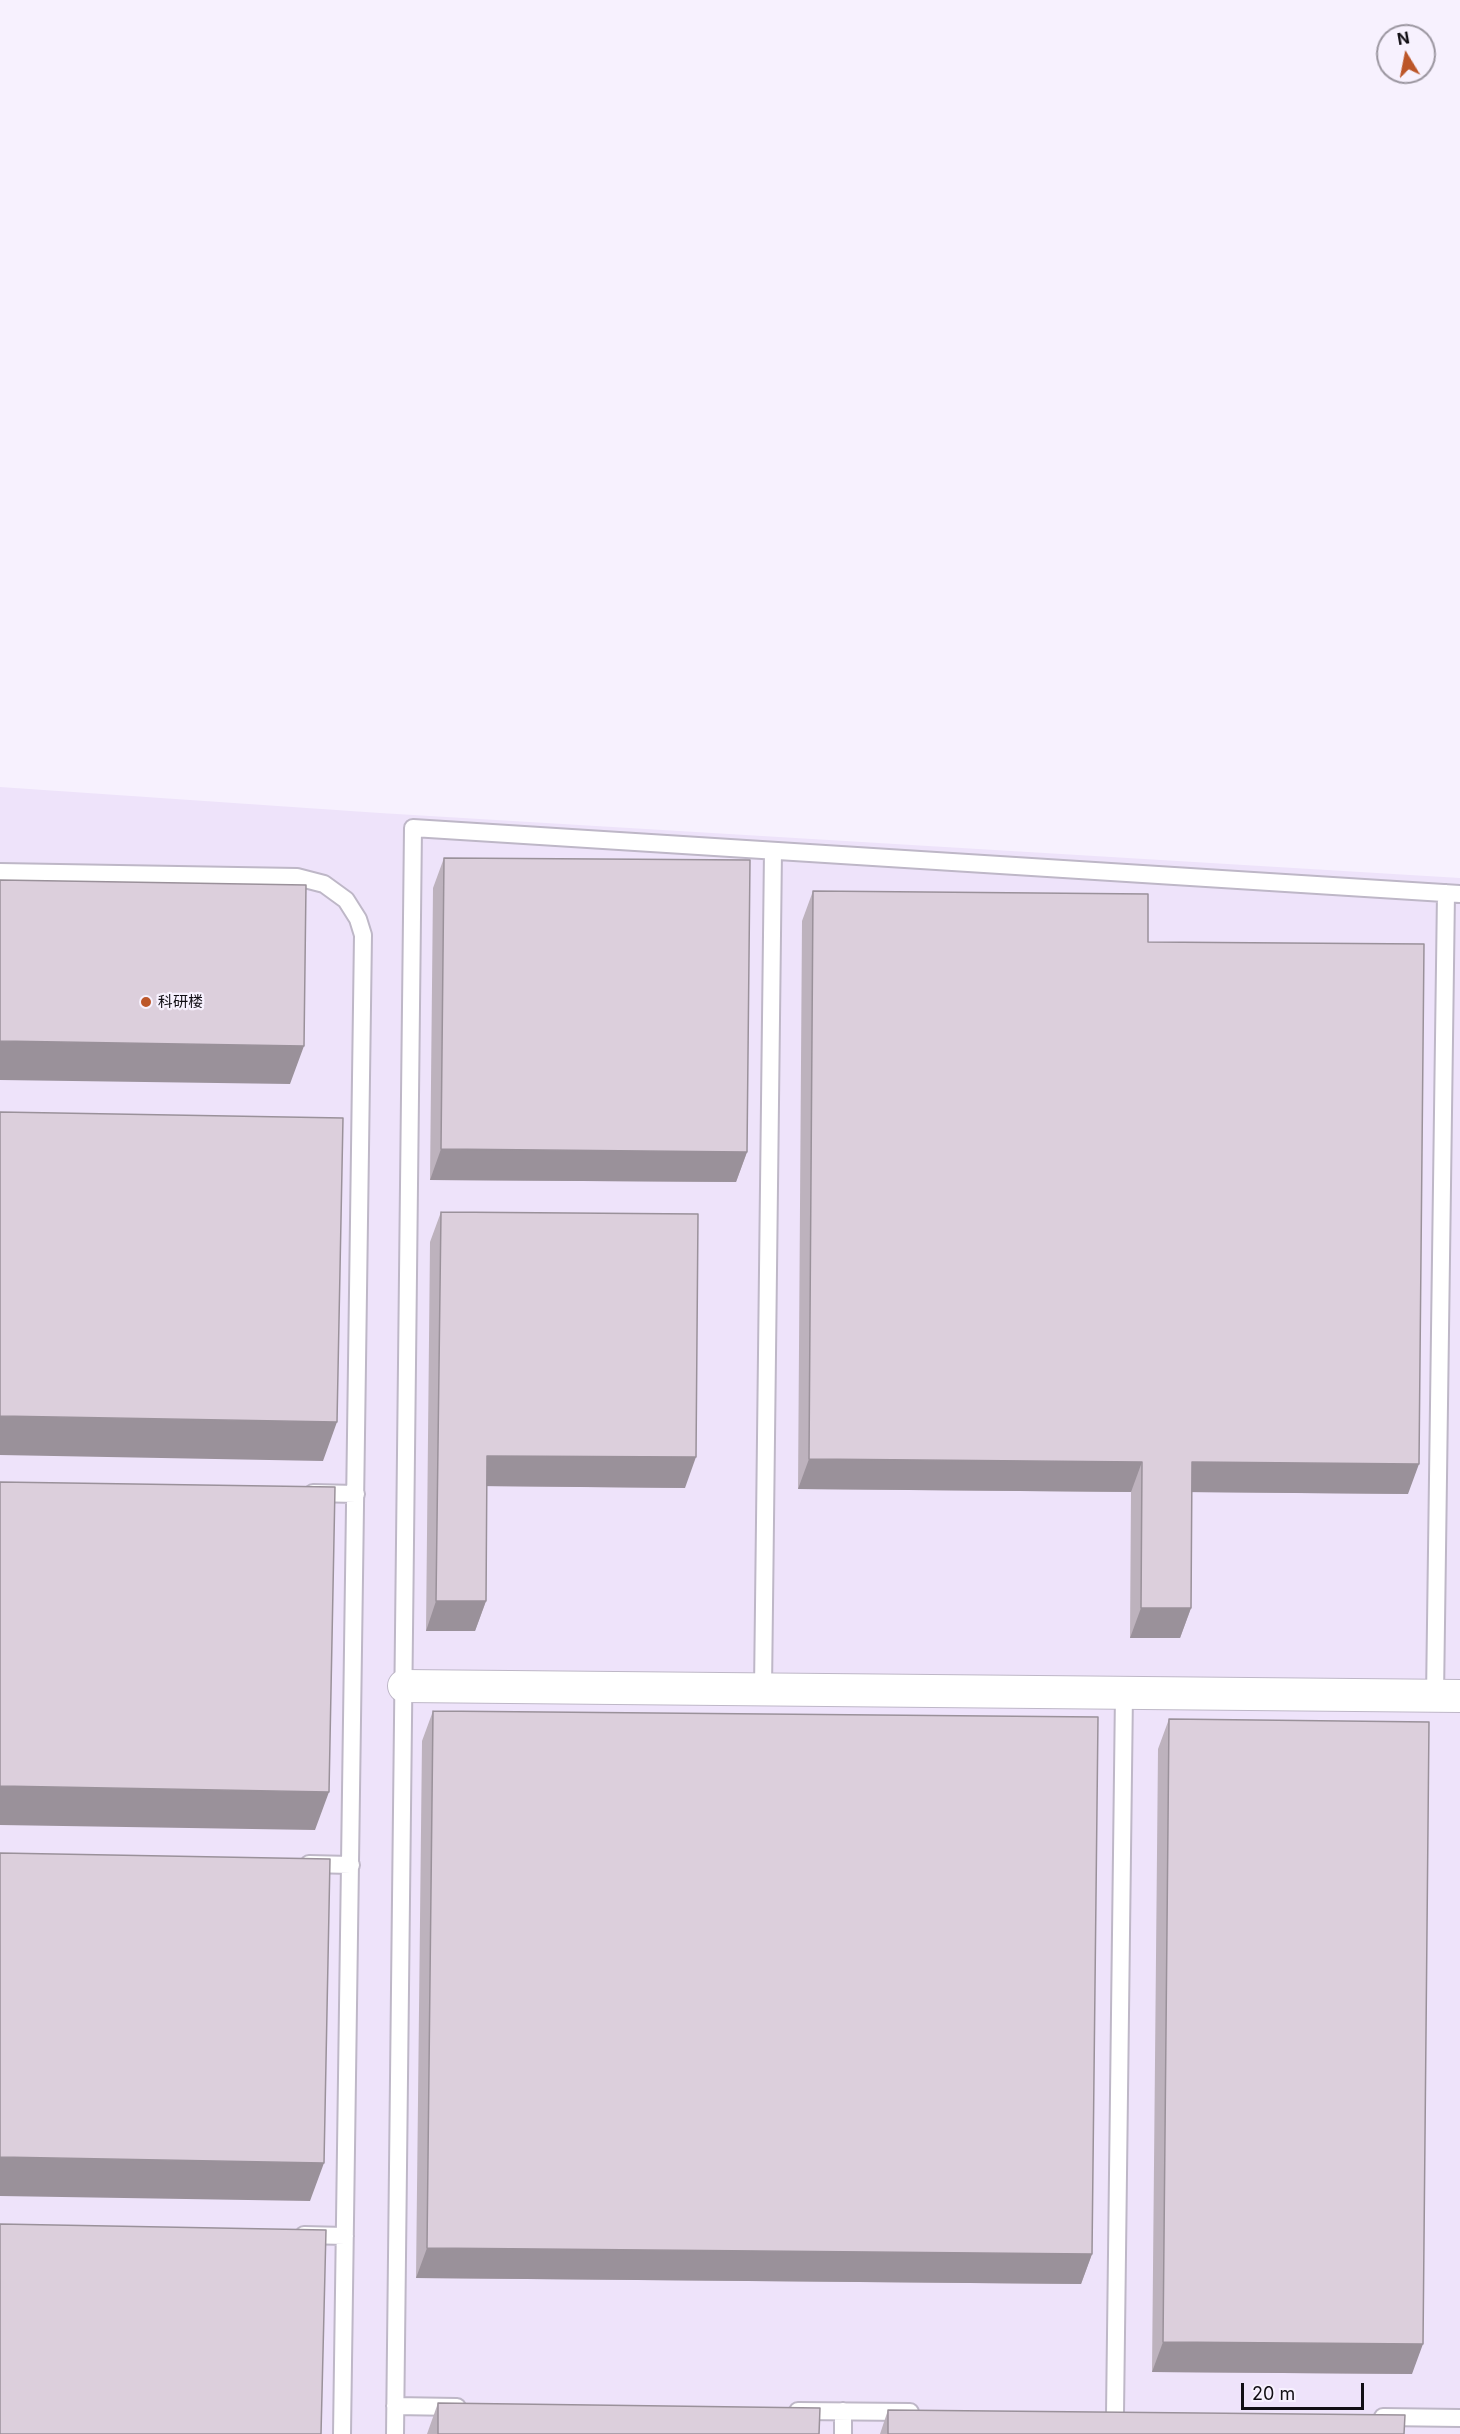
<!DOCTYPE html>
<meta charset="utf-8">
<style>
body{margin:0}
#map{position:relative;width:1460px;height:2434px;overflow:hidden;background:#f7f1fe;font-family:Inter,sans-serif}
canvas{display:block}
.north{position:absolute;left:1376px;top:24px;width:60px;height:60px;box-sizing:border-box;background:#f7f1fe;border:2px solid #9b96a0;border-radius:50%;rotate:350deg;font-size:16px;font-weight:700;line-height:24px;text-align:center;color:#110e14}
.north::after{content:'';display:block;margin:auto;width:21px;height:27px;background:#bc5629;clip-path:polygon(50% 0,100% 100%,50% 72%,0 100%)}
.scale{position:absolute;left:1241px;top:2383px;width:123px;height:27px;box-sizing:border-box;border:3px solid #110e14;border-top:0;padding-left:8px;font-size:18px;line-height:21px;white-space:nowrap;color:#110e14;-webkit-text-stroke:4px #f7f1fe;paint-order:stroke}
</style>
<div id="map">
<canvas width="1460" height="2434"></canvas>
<div class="north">N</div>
<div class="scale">20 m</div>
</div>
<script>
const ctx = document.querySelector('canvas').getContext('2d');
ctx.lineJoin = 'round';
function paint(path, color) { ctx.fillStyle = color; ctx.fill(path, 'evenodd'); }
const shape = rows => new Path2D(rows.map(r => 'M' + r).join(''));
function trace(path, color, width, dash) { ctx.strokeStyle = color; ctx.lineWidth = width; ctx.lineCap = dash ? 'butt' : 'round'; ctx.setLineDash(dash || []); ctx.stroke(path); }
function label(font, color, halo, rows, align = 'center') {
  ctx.font = font + ' Inter,"Noto Sans SC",sans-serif'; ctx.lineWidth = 4.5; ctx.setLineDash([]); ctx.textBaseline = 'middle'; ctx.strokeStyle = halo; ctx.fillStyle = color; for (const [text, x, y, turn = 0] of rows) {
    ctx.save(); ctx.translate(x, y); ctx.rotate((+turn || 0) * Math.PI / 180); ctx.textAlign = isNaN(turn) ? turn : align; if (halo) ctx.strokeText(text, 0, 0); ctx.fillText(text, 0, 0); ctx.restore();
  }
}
const built = shape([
 [0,787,380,813,1460,878,1460,2434,0,2434]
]);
const lane = shape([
 [0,872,297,877,324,884,346,900,358,919,363,935,342,2434],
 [313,1493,356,1494],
 [763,1689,773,851],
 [1435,1696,1446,893],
 [309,1864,351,1865],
 [304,2235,345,2236],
 [395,2406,457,2407],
 [798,2411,910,2412],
 [1115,2414,1124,1693],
 [1383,2417,1460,2418],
 [395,2434,413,828,1460,894],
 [843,2434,843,2411]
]);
const street = shape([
 [404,1686,1460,1696]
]);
const wall = shape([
 [444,858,747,1152,736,1182,430,1180,433,888],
 [813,891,1148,942,1408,1494,1192,1492,1191,1608,1180,1638,1130,1638,1131,1492,798,1489,802,921],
 [441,1212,685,1488,487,1486,486,1601,475,1631,426,1631,430,1242],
 [433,1711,1092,2254,1081,2284,416,2278,422,1741],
 [1169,1719,1412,2374,1152,2372,1158,1749],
 [438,2403,819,2434,427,2434],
 [888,2410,1404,2434,880,2434]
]);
const shadedWall = shape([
 [0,1041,304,1046,290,1084,0,1080],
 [441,1149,747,1152,736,1182,430,1180],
 [0,1416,337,1422,323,1461,0,1455],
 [487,1456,696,1457,685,1488,476,1486],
 [809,1459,1142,1462,1131,1492,798,1489],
 [1192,1462,1419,1464,1408,1494,1181,1492],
 [436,1601,486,1601,475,1631,426,1631],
 [1141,1608,1191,1608,1180,1638,1130,1638],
 [0,1786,329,1792,315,1830,0,1825],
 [0,2157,324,2163,310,2201,0,2196],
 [427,2248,1092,2254,1081,2284,416,2278],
 [1163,2342,1423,2344,1412,2374,1152,2372]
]);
const building = shape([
 [444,858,750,860,747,1152,441,1149,444,858],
 [0,880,306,885,304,1046,0,1041,0,880],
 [813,891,1148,894,1148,942,1424,944,1419,1464,1192,1462,1191,1608,1141,1608,1142,1462,809,1459,813,891],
 [0,1112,343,1118,337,1422,0,1416,0,1112],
 [441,1212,698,1214,696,1457,487,1456,486,1601,436,1601,441,1212],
 [0,1482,335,1487,329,1792,0,1786,0,1482],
 [433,1711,1098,1717,1092,2254,427,2248,433,1711],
 [1169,1719,1429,1722,1423,2344,1163,2342,1169,1719],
 [0,1853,330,1859,324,2163,0,2157,0,1853],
 [0,2224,326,2230,321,2434,0,2434,0,2224],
 [438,2403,820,2408,819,2434,438,2434,438,2403],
 [888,2410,1405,2415,1404,2434,888,2434,888,2410]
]);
const markers = [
 [146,1002,6,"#bc5629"]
];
const poiNames = [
 ["科研楼",158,1002]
];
paint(built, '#eee3fa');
trace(lane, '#beb7c7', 20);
trace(street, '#beb7c7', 34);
trace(lane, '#fff', 16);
trace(street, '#fff', 32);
paint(wall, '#bdb2bd');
paint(shadedWall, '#9a919a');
paint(building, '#dccfdc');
trace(building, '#9a919a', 1.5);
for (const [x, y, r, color] of markers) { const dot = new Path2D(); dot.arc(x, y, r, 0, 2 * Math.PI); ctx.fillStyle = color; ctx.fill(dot); trace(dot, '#f7f1fe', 2); }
label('15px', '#110e14', '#f7f1fe', poiNames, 'left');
</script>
